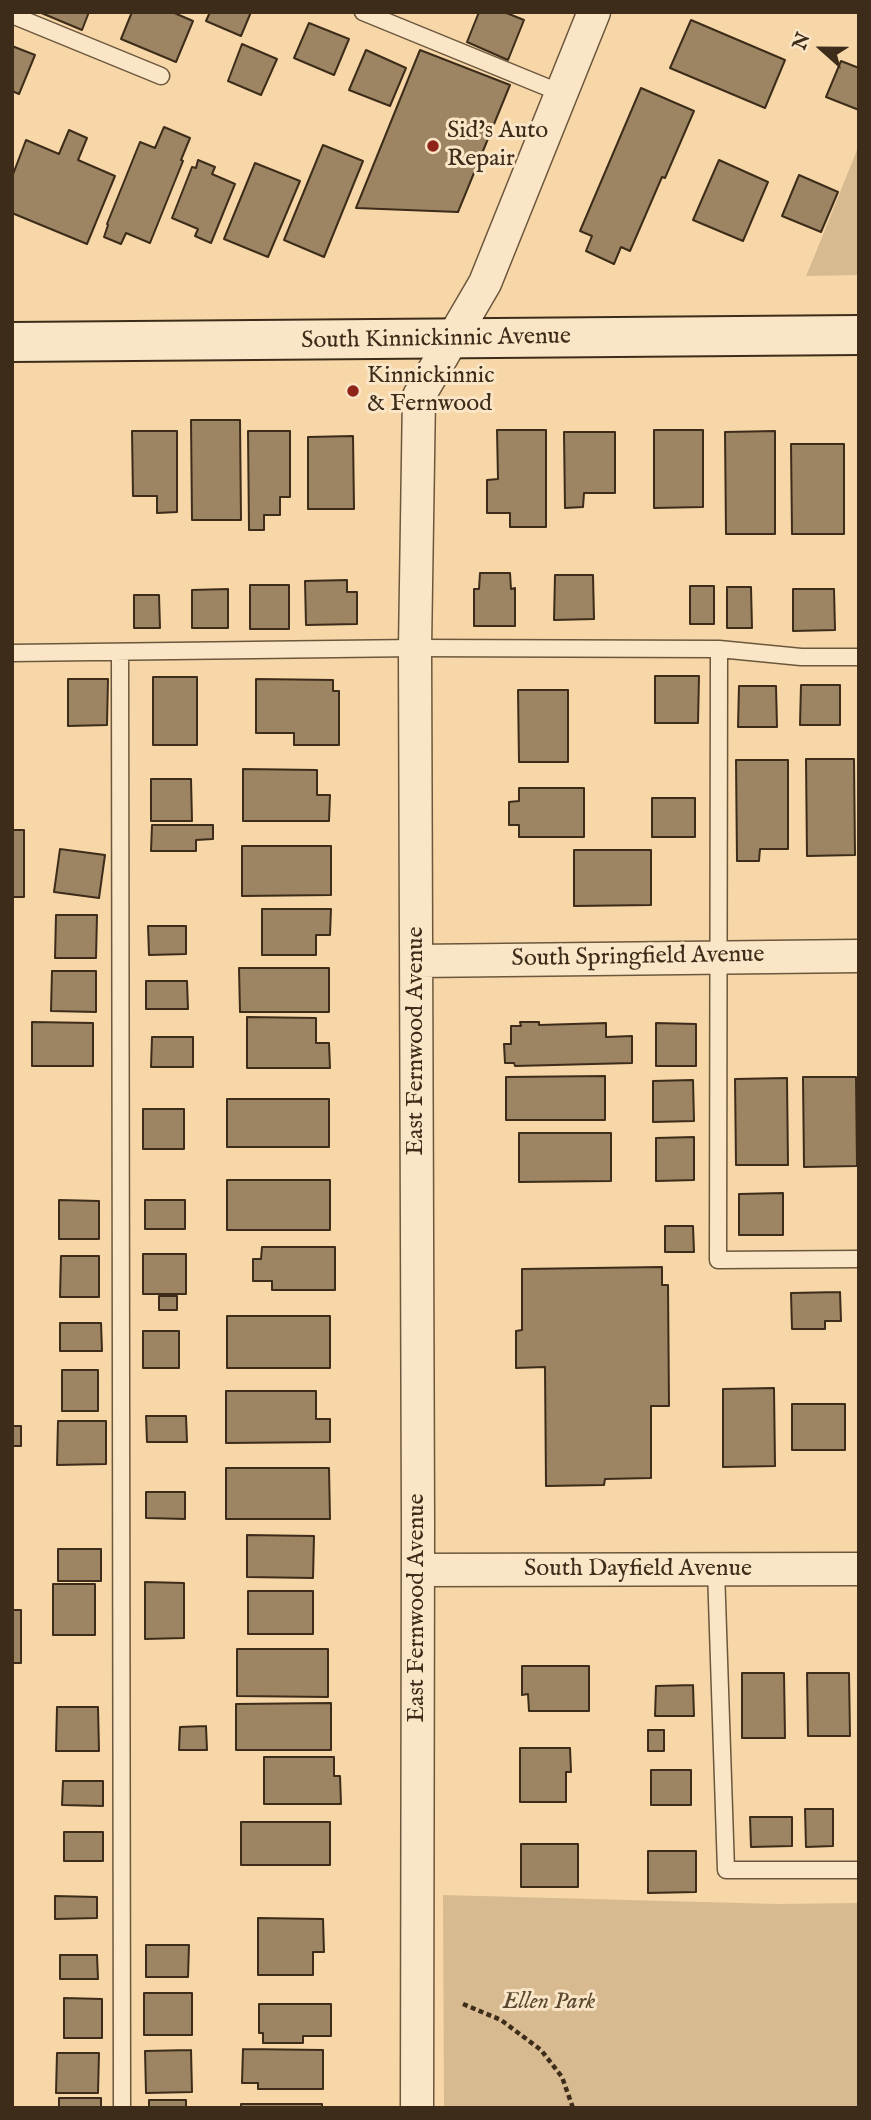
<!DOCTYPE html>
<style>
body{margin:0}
#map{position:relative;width:871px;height:2120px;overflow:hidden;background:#f7d7a8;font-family:"IM FELL English",serif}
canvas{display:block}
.frame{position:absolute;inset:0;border:14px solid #3c2c19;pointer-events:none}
.north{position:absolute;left:787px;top:14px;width:70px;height:70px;-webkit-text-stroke:5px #fae5c6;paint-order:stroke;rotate:291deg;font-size:19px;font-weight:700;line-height:28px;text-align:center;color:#3c2c19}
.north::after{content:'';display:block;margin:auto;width:24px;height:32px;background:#3c2c19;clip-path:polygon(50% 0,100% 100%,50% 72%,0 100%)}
</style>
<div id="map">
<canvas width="871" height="2120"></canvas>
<div class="frame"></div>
<div class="north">N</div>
</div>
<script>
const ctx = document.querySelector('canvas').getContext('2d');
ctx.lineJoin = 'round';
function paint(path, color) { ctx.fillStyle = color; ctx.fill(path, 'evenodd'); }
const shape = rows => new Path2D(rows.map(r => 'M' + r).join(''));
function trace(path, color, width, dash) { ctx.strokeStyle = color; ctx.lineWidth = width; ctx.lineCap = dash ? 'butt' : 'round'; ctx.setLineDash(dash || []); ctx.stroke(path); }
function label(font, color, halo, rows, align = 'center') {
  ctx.font = font + ' "IM FELL English",serif'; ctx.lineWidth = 6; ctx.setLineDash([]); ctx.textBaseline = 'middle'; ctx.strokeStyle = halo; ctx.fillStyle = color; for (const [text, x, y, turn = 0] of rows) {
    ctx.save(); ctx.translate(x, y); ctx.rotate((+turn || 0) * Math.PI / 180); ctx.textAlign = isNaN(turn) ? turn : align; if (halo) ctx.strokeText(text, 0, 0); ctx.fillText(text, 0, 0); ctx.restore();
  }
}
const green = shape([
 [859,145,859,275,806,276,814,257],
 [443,1895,777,1904,859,1903,859,2108,444,2108]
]);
const building = shape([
 [39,12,89,12,82,30,39,12],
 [132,12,172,12,193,21,176,62,121,39,132,12],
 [210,12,251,12,241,36,206,21,210,12],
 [479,12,504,12,524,20,508,60,467,42,479,12],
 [691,20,785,60,765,108,670,68,691,20],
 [309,23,349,39,334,75,294,58,309,23],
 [242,44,277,59,261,95,228,81,242,44],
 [12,46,35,55,19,94,12,91,12,46],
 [366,50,406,68,390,106,349,90,366,50],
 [420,50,510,85,458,212,356,208,420,50],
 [841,61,859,68,859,110,826,97,841,61],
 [641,88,694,111,665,178,662,177,630,251,621,247,614,264,586,251,592,236,580,231,641,88],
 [164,127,190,138,181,160,183,161,150,243,126,233,121,244,104,237,108,225,107,224,140,142,155,148,164,127],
 [69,130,87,138,78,160,115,176,87,244,12,213,12,177,26,140,59,154,69,130],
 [323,145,363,161,324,257,284,240,323,145],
 [198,160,215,167,212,174,235,184,211,243,195,236,198,229,172,218,192,167,196,168,198,160],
 [719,160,768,182,743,241,693,220,719,160],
 [255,163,300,181,268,257,224,239,255,163],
 [799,175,838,192,821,232,782,216,799,175],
 [191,420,240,420,241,520,192,520,191,420],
 [497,430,546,430,546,527,510,527,510,513,487,513,487,480,498,479,497,430],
 [654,430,703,430,703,507,654,508,654,430],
 [132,431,177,431,177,512,157,513,157,496,133,496,132,431],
 [248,431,290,431,290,497,280,497,280,515,264,515,264,530,249,530,248,431],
 [775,431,775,534,726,534,725,432,775,431],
 [564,432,615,432,615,493,584,493,583,507,565,508,564,432],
 [353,436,354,509,308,509,308,437,353,436],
 [791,444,844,444,844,534,792,534,791,444],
 [480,573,510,573,511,589,515,588,515,626,474,626,474,589,479,589,480,573],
 [555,575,593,575,594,619,554,620,555,575],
 [347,580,347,592,357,592,357,624,306,625,305,581,347,580],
 [250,585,289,585,289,629,250,629,250,585],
 [690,586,714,586,714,624,690,624,690,586],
 [727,587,751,587,752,628,727,628,727,587],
 [228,589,228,628,192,628,192,590,228,589],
 [793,589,834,589,835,630,793,631,793,589],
 [134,595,159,595,160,628,134,628,134,595],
 [655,676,699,676,698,723,655,723,655,676],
 [153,677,197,677,197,745,153,745,153,677],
 [68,679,108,679,107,725,68,726,68,679],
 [256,679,333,680,333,691,339,691,339,745,294,745,294,733,256,733,256,679],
 [801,685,840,685,840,725,800,725,801,685],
 [739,686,776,686,777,727,738,727,739,686],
 [518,690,568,690,568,762,519,762,518,690],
 [806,759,854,759,855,855,807,856,806,759],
 [736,760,788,760,788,849,760,849,759,861,737,861,736,760],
 [243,769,317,770,317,795,330,795,329,821,243,821,243,769],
 [151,779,191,779,192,821,151,821,151,779],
 [519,788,584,788,584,837,519,837,519,825,509,825,509,802,519,801,519,788],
 [652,798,695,798,695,837,652,837,652,798],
 [12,819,13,830,24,830,24,897,12,897,12,819],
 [152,825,213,825,213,839,196,840,196,851,151,851,152,825],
 [242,846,331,846,331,895,242,896,242,846],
 [60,849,105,855,99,898,54,892,60,849],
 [574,850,651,850,651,905,574,906,574,850],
 [262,909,331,909,330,935,316,935,316,955,262,955,262,909],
 [56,915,97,915,96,958,55,958,56,915],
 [148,926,186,926,186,954,149,955,148,926],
 [239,968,329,968,329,1012,240,1012,239,968],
 [52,971,96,971,96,1012,51,1011,52,971],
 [146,981,187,981,188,1009,146,1009,146,981],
 [247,1017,316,1018,316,1043,329,1043,330,1068,247,1068,247,1017],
 [32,1022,93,1023,93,1066,32,1066,32,1022],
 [520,1022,539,1022,539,1025,606,1023,606,1037,632,1036,632,1063,515,1066,514,1063,505,1063,504,1044,511,1044,511,1026,521,1026,520,1022],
 [656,1023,696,1024,696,1066,656,1066,656,1023],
 [152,1037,193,1037,193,1067,151,1067,152,1037],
 [605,1076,605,1120,506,1120,506,1077,605,1076],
 [803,1077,856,1077,857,1166,804,1167,803,1077],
 [787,1078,788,1165,736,1165,735,1079,787,1078],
 [693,1080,694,1121,653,1122,653,1081,693,1080],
 [227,1099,329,1099,329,1147,227,1147,227,1099],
 [143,1109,184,1109,184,1149,143,1149,143,1109],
 [519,1133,611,1133,611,1181,519,1182,519,1133],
 [694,1137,694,1180,656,1181,656,1138,694,1137],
 [227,1180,330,1180,330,1230,227,1230,227,1180],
 [783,1193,783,1235,739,1235,739,1194,783,1193],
 [59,1200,99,1201,99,1239,59,1239,59,1200],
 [145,1200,185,1200,185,1229,145,1229,145,1200],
 [665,1226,693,1226,694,1252,665,1252,665,1226],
 [262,1247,335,1247,335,1290,272,1290,272,1281,253,1281,253,1259,261,1259,262,1247],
 [143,1254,186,1254,186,1294,143,1294,143,1254],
 [61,1256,99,1256,99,1297,60,1297,61,1256],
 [662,1267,662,1285,668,1285,669,1406,651,1406,651,1478,605,1479,604,1485,546,1486,545,1367,516,1368,516,1331,522,1330,522,1269,662,1267],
 [840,1292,841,1321,825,1321,825,1329,792,1329,791,1293,840,1292],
 [159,1296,177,1296,177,1310,159,1310,159,1296],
 [227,1316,330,1316,330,1368,227,1368,227,1316],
 [60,1323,101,1323,102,1351,60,1351,60,1323],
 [143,1331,179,1331,179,1368,143,1368,143,1331],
 [62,1370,98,1370,98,1411,62,1411,62,1370],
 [774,1388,775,1466,723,1467,723,1389,774,1388],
 [226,1391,316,1391,316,1419,330,1419,330,1442,226,1443,226,1391],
 [792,1404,845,1404,845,1450,792,1450,792,1404],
 [146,1416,186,1416,187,1442,147,1442,146,1416],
 [58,1421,106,1421,106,1464,57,1465,58,1421],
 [12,1426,21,1426,21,1446,12,1446,12,1426],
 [226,1468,329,1468,330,1519,226,1519,226,1468],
 [146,1492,185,1492,185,1519,146,1518,146,1492],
 [247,1535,314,1536,313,1578,247,1577,247,1535],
 [58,1549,101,1549,101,1581,58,1581,58,1549],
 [145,1582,184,1583,184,1638,145,1639,145,1582],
 [53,1584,95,1584,95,1635,53,1635,53,1584],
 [248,1591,313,1591,313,1634,248,1634,248,1591],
 [12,1610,21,1610,21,1663,12,1663,12,1610],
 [237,1649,328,1649,328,1697,237,1696,237,1649],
 [522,1666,589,1666,589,1711,529,1711,528,1694,522,1695,522,1666],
 [742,1673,784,1673,785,1738,742,1738,742,1673],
 [807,1673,849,1673,850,1736,808,1736,807,1673],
 [693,1685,694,1716,655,1716,656,1686,693,1685],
 [331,1703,331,1750,236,1750,236,1704,331,1703],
 [57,1707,98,1707,99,1751,56,1751,57,1707],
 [206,1726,207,1750,179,1750,180,1727,206,1726],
 [648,1730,664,1730,664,1751,648,1751,648,1730],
 [520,1748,570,1748,571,1772,566,1772,566,1802,520,1802,520,1748],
 [264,1757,334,1757,334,1776,340,1776,341,1804,264,1804,264,1757],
 [651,1770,691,1770,691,1805,651,1805,651,1770],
 [63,1781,103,1781,103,1806,62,1805,63,1781],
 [805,1809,833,1809,833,1846,806,1847,805,1809],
 [750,1817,792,1817,792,1846,751,1847,750,1817],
 [241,1822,330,1822,330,1865,241,1865,241,1822],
 [64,1832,103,1832,103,1861,64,1861,64,1832],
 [521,1844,578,1844,578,1887,521,1887,521,1844],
 [648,1851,696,1851,696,1892,648,1893,648,1851],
 [55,1896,97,1897,97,1918,55,1919,55,1896],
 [258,1918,323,1919,324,1952,313,1952,313,1975,258,1975,258,1918],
 [146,1945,189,1945,188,1977,146,1977,146,1945],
 [60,1955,97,1955,98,1979,60,1979,60,1955],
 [144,1993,192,1993,192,2035,144,2035,144,1993],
 [64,1998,102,1999,102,2038,64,2038,64,1998],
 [259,2004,331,2004,331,2036,303,2036,303,2043,263,2043,263,2033,259,2033,259,2004],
 [243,2049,323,2050,323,2089,258,2089,258,2083,242,2083,243,2049],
 [191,2050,192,2092,146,2093,145,2051,191,2050],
 [57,2053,99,2053,98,2093,56,2093,57,2053],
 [59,2098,101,2098,101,2108,59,2108,59,2098],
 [149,2100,186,2100,186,2108,149,2108,149,2100],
 [241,2104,322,2104,322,2108,241,2108,241,2104]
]);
const path = shape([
 [463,2004,501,2020,541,2050,562,2077,573,2108]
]);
const service = shape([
 [363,12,561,93],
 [12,15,161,76],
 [719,649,718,1260,859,1259],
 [12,653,415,648,719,649,801,657,859,657],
 [120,653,122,2108],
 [716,1570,726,1870,859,1870]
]);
const minor = shape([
 [417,961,859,956],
 [418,1570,859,1569],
 [417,2108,418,1525,415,648,419,396,485,283,594,12]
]);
const secondary = shape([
 [12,342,859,335]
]);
const markers = [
 [433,146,7,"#8f2418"],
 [353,391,7,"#8f2418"]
];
const poiNames = [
 ["Sid's Auto",447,132],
 ["Repair",447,160],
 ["Kinnickinnic",367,377],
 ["& Fernwood",367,405]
];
const streetNames = [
 ["South Kinnickinnic Avenue",436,340,-1],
 ["South Springfield Avenue",638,958,-1],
 ["East Fernwood Avenue",417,1041,-90],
 ["South Dayfield Avenue",638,1570],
 ["East Fernwood Avenue",418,1608,-90]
];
const parkNames = [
 ["Ellen Park",549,2003]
];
paint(green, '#d7ba90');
paint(building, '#9d8563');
trace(building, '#3c2c19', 2);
trace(service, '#6b573d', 19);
trace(minor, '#6b573d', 35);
trace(secondary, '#3c2c19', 42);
trace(path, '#3c2c19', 4.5, [5, 3.5]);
trace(service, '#fae5c6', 16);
trace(minor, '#fae5c6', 32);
trace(secondary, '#fae5c6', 38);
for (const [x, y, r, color] of markers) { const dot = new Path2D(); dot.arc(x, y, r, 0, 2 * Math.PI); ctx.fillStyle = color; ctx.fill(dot); trace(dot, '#fae5c6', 2.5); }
label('24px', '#3c2c19', '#fae5c6', poiNames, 'left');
label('24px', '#3c2c19', '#fae5c6', streetNames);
label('italic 24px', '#5b4831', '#fae5c6', parkNames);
</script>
